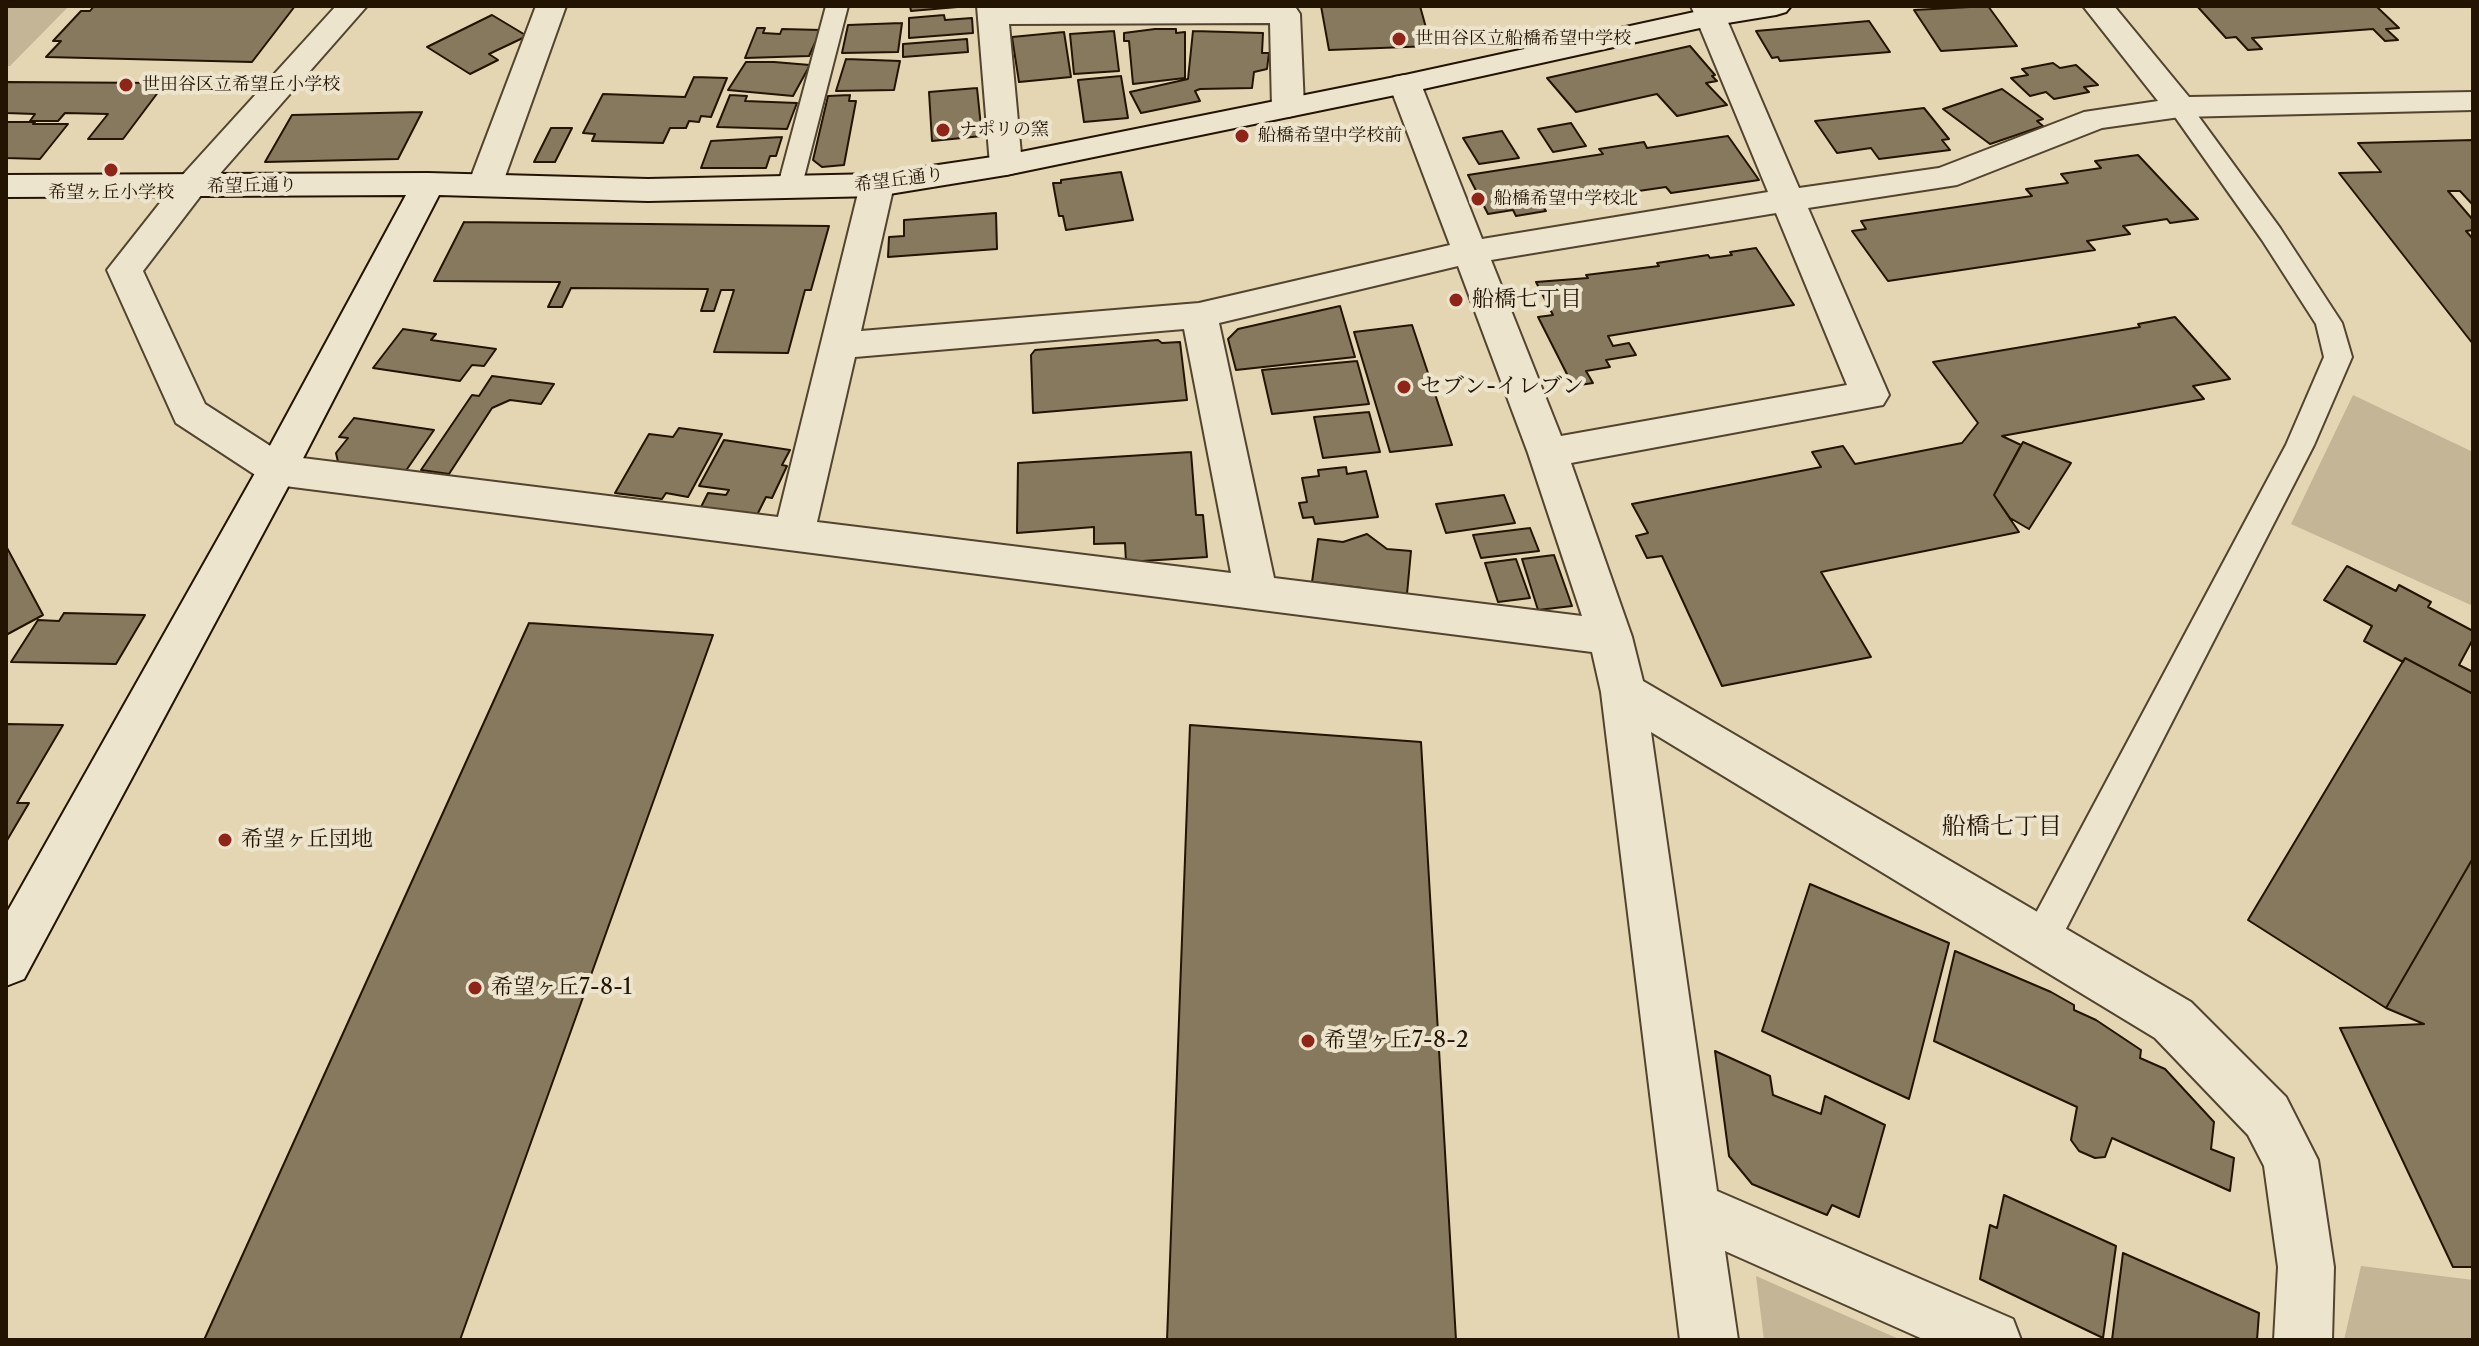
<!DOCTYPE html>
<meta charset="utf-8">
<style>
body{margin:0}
#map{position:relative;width:2479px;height:1346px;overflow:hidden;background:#e4d6b3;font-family:"Libre Caslon Text",serif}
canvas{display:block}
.frame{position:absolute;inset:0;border:8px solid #221401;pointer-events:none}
</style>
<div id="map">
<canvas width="2479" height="1346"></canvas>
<div class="frame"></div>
</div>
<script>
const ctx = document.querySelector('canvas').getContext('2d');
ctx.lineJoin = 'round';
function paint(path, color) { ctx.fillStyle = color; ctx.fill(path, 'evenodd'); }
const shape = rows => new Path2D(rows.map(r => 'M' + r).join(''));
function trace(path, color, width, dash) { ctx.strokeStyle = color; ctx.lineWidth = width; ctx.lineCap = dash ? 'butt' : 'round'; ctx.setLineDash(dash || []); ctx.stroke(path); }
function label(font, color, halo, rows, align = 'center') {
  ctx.font = font + ' "Libre Caslon Text","Noto Serif JP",serif'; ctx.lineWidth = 8; ctx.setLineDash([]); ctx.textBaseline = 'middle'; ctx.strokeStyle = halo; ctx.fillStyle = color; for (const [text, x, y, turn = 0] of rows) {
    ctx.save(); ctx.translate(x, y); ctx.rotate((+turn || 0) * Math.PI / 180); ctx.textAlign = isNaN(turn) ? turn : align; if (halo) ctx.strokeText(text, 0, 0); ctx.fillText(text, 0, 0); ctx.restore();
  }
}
const green = shape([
 [6,6,34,6,68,7,10,66,6,66],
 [2353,395,2473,452,2473,606,2291,524],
 [2361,1266,2473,1280,2473,1340,2344,1340],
 [1756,1276,1901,1340,1764,1340]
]);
const building = shape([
 [94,6,295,6,252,62,46,57,61,41,53,41,81,11,90,11,94,6],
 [910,6,969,6,911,11,910,6],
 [1321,6,1420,6,1431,46,1329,50,1321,6],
 [1988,6,2017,46,1941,51,1914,10,1988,6],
 [2197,6,2376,6,2399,28,2386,29,2398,40,2385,41,2373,29,2252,38,2262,49,2248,50,2236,37,2226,38,2197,6],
 [492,15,527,36,489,54,498,60,470,74,427,47,492,15],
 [944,15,945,20,972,18,973,33,909,38,909,18,944,15],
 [1869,21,1890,52,1780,61,1778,57,1772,58,1756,31,1869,21],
 [902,23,898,52,842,53,848,25,902,23],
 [757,28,765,28,763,33,780,34,782,29,821,30,809,56,745,58,757,28],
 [1155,29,1176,29,1176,33,1185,32,1185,78,1133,84,1129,41,1124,41,1124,33,1155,29],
 [1114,31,1119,71,1074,74,1070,34,1114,31],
 [1193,31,1263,33,1262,53,1269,53,1267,69,1254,72,1252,88,1200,89,1195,91,1200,101,1141,113,1130,92,1188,79,1193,31],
 [1064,32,1071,77,1019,82,1012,37,1064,32],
 [967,39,968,52,903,57,903,44,967,39],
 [1690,46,1715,75,1712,76,1717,81,1706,83,1727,105,1677,116,1657,94,1576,112,1547,78,1690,46],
 [846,59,900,61,894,90,836,91,846,59],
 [746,62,774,62,810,65,793,96,728,90,746,62],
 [2053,63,2060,68,2076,65,2098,85,2084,87,2089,92,2054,99,2046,92,2030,96,2011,78,2028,75,2022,69,2053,63],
 [1121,76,1128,118,1084,122,1078,80,1121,76],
 [694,77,727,78,711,117,701,116,699,122,689,121,686,128,670,128,663,143,592,141,595,134,583,133,603,94,685,97,694,77],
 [6,82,165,83,123,139,88,139,108,114,65,113,58,121,30,121,35,114,6,113,6,82],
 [977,88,982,136,932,141,929,92,977,88],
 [2002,89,2043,119,2037,121,2043,126,1990,144,1943,109,2002,89],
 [730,95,747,96,745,101,797,103,787,129,717,127,730,95],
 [850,95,849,101,856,101,844,165,822,167,813,160,828,96,850,95],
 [1924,108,1949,139,1942,140,1950,150,1879,159,1871,148,1837,153,1815,121,1924,108],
 [422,112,398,159,265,162,292,115,422,112],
 [6,122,35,122,33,124,68,124,40,159,6,158,6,122],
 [1571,123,1586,146,1553,152,1538,129,1571,123],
 [551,128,572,128,555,162,534,162,551,128],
 [1502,131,1519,158,1479,164,1463,138,1502,131],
 [1728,136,1759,180,1671,193,1666,187,1542,205,1546,211,1516,216,1513,210,1488,214,1468,175,1603,154,1599,149,1644,142,1647,148,1728,136],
 [782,137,776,156,770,156,766,168,701,168,711,141,782,137],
 [2473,140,2473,205,2460,191,2448,191,2473,220,2473,230,2466,231,2473,239,2473,344,2339,173,2381,172,2358,143,2473,140],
 [2138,155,2198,219,2170,223,2167,219,2123,226,2130,234,2087,241,2095,250,1888,281,1852,231,1866,229,1861,221,2032,196,2026,189,2068,183,2061,174,2101,168,2095,161,2138,155],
 [1121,172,1133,220,1066,230,1063,216,1059,216,1053,183,1061,183,1061,180,1121,172],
 [996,213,997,249,888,257,889,237,904,236,904,220,996,213],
 [464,222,829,226,811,290,805,290,788,353,714,352,734,290,721,290,714,311,701,311,708,289,571,288,562,307,548,307,560,282,434,281,464,222],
 [1756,248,1794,305,1608,336,1613,346,1629,343,1636,355,1606,360,1610,367,1586,371,1593,383,1573,386,1538,317,1553,315,1536,282,1588,278,1586,275,1659,266,1657,263,1708,255,1710,258,1732,255,1730,252,1756,248],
 [1340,306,1355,357,1236,370,1228,339,1238,329,1340,306],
 [2175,317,2230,379,2193,386,2204,399,2002,436,2021,445,1994,495,2019,532,1821,572,1871,657,1722,686,1662,556,1647,558,1636,536,1648,533,1632,504,1821,467,1812,452,1843,446,1855,464,1962,443,1978,423,1933,362,2140,327,2138,324,2175,317],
 [1412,325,1452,445,1390,452,1354,332,1412,325],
 [403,329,436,334,431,340,496,349,484,366,472,365,460,381,373,368,403,329],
 [1158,340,1162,343,1180,342,1187,400,1033,413,1031,355,1035,350,1158,340],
 [1357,361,1369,404,1272,414,1262,370,1357,361],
 [492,376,554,384,541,404,510,400,492,408,449,474,421,470,472,395,479,396,492,376],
 [1369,412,1380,452,1323,458,1314,417,1369,412],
 [354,418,434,430,405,472,338,462,336,453,348,438,339,437,354,418],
 [679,428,722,434,688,497,666,493,662,499,615,493,649,434,673,437,679,428],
 [724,440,790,450,782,465,787,466,772,498,766,497,757,515,701,507,708,493,726,495,729,490,699,486,724,440],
 [2023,442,2071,463,2029,529,2010,518,1994,495,2023,442],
 [1191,452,1196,515,1203,515,1207,557,1126,562,1125,543,1094,544,1094,527,1017,533,1018,463,1191,452],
 [1346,467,1347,474,1366,471,1378,517,1315,524,1313,517,1303,518,1299,503,1307,502,1302,478,1319,476,1318,470,1346,467],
 [1504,495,1515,523,1446,533,1436,504,1504,495],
 [1530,528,1539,551,1481,558,1473,535,1530,528],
 [1367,534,1387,549,1411,551,1407,594,1361,593,1362,588,1312,582,1318,539,1343,542,1367,534],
 [6,546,43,615,6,635,6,546],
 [1554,555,1572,606,1538,610,1522,559,1554,555],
 [1516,559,1530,598,1498,602,1485,563,1516,559],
 [2347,566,2396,591,2399,585,2431,602,2428,607,2473,631,2473,639,2459,665,2473,672,2473,694,2405,658,2403,662,2364,641,2372,626,2324,600,2347,566],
 [64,613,145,615,116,664,11,662,38,620,59,621,64,613],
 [529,623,713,635,460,1340,204,1340,529,623],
 [2405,658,2473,694,2473,858,2386,1008,2248,920,2405,658],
 [6,724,63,725,17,803,29,803,6,842,6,724],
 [1190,725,1421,742,1456,1340,1167,1340,1190,725],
 [2473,858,2473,1267,2453,1267,2340,1028,2424,1024,2386,1008,2473,858],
 [1810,884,1949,943,1909,1099,1762,1031,1810,884],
 [1955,951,2051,992,2074,1005,2074,1010,2096,1020,2141,1050,2140,1058,2165,1069,2214,1122,2211,1149,2234,1158,2230,1191,2112,1138,2105,1157,2095,1158,2079,1151,2071,1140,2077,1107,1934,1041,1955,951],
 [1715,1051,1770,1076,1773,1095,1821,1114,1825,1096,1885,1125,1859,1217,1832,1205,1827,1215,1752,1184,1729,1156,1715,1051],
 [2004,1195,2116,1246,2103,1338,1980,1279,1990,1225,1997,1228,2004,1195],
 [2123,1253,2259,1313,2257,1340,2112,1340,2123,1253]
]);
const lane = shape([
 [826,6,848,6,801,189,798,194,789,197,780,194,777,189,826,6],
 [2180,100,2188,102,2280,228,2342,323,2352,357,2314,445,2054,952,2041,957,2028,952,2023,940,2028,928,2286,445,2324,357,2316,324,2262,240,2168,107,2172,102,2180,100]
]);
const street = shape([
 [336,6,367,6,202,194,143,271,205,404,286,456,778,517,860,185,865,178,877,174,889,178,894,185,861,331,1199,303,1450,245,1389,84,1394,77,1405,75,1416,77,1421,84,1482,239,1768,192,1691,6,1721,6,1799,188,1939,168,2084,112,2158,101,2083,6,2114,6,2189,97,2473,92,2473,110,2180,117,2102,128,1957,185,1808,208,1889,395,1883,405,1571,463,1632,637,1643,681,2191,1002,2286,1097,2318,1160,2334,1267,2332,1340,2274,1340,2278,1267,2264,1166,2248,1135,2155,1038,1651,732,1717,1191,2013,1319,2021,1340,1925,1340,1725,1251,1738,1340,1680,1340,1601,692,1592,652,277,485,263,480,176,423,107,270,178,180,336,6],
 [1776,213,1847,385,1561,436,1491,260,1776,213],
 [1458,266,1528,453,1582,616,1274,578,1219,323,1458,266],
 [1184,329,1231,573,817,522,855,357,1184,329],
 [536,6,566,6,502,185,497,192,485,196,473,192,468,185,536,6],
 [977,6,1296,8,1300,14,1304,107,1299,114,1288,117,1277,114,1272,107,1270,23,1009,24,1022,165,1018,172,1006,175,994,172,990,165,977,6]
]);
const secondary = shape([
 [1722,6,1791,6,1786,12,1776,15,1709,26,1405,93,1006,175,877,196,648,201,439,195,297,470,24,979,6,986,6,914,259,466,406,195,6,197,6,175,428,173,648,179,877,174,1006,155,1405,75,1722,6]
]);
const markers = [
 [1399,39,8,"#8f2418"],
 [126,85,8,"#8f2418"],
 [943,130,8,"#8f2418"],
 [1242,136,8,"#8f2418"],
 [111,170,8,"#8f2418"],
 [1478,199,8,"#8f2418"],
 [1456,300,8,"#8f2418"],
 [1404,387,8,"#8f2418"],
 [225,840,8,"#8f2418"],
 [475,988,8,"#8f2418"],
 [1308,1041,8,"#8f2418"]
];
const farPoinames = [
 ["世田谷区立船橋希望中学校",1415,39],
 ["世田谷区立希望丘小学校",142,85],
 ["ナポリの窯",959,130],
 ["船橋希望中学校前",1258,136],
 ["希望ヶ丘小学校",111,193,"center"],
 ["船橋希望中学校北",1494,199]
];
const farStreetnames = [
 ["希望丘通り",899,180,-7],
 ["希望丘通り",252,186,-1]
];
const poiNames = [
 ["船橋七丁目",1472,300],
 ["セブン-イレブン",1420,387],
 ["希望ヶ丘団地",241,840],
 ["希望ヶ丘7-8-1",491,988],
 ["希望ヶ丘7-8-2",1324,1041]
];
const neighbourhoodNames = [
 ["船橋七丁目",2002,827]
];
paint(green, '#c3b595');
paint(building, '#87795e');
trace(building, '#221401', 2);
trace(lane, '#52442e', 4);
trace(street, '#52442e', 4);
trace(secondary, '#221401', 4);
paint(lane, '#ede4ce');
paint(street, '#ede4ce');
paint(secondary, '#ede4ce');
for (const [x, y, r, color] of markers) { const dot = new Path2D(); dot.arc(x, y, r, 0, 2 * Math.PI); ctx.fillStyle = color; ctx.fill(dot); trace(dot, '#ede4ce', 3); }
label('18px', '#221401', '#ede4ce', farPoinames, 'left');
label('18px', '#221401', '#ede4ce', farStreetnames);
label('22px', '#221401', '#ede4ce', poiNames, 'left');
label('24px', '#221401', '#ede4ce', neighbourhoodNames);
</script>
